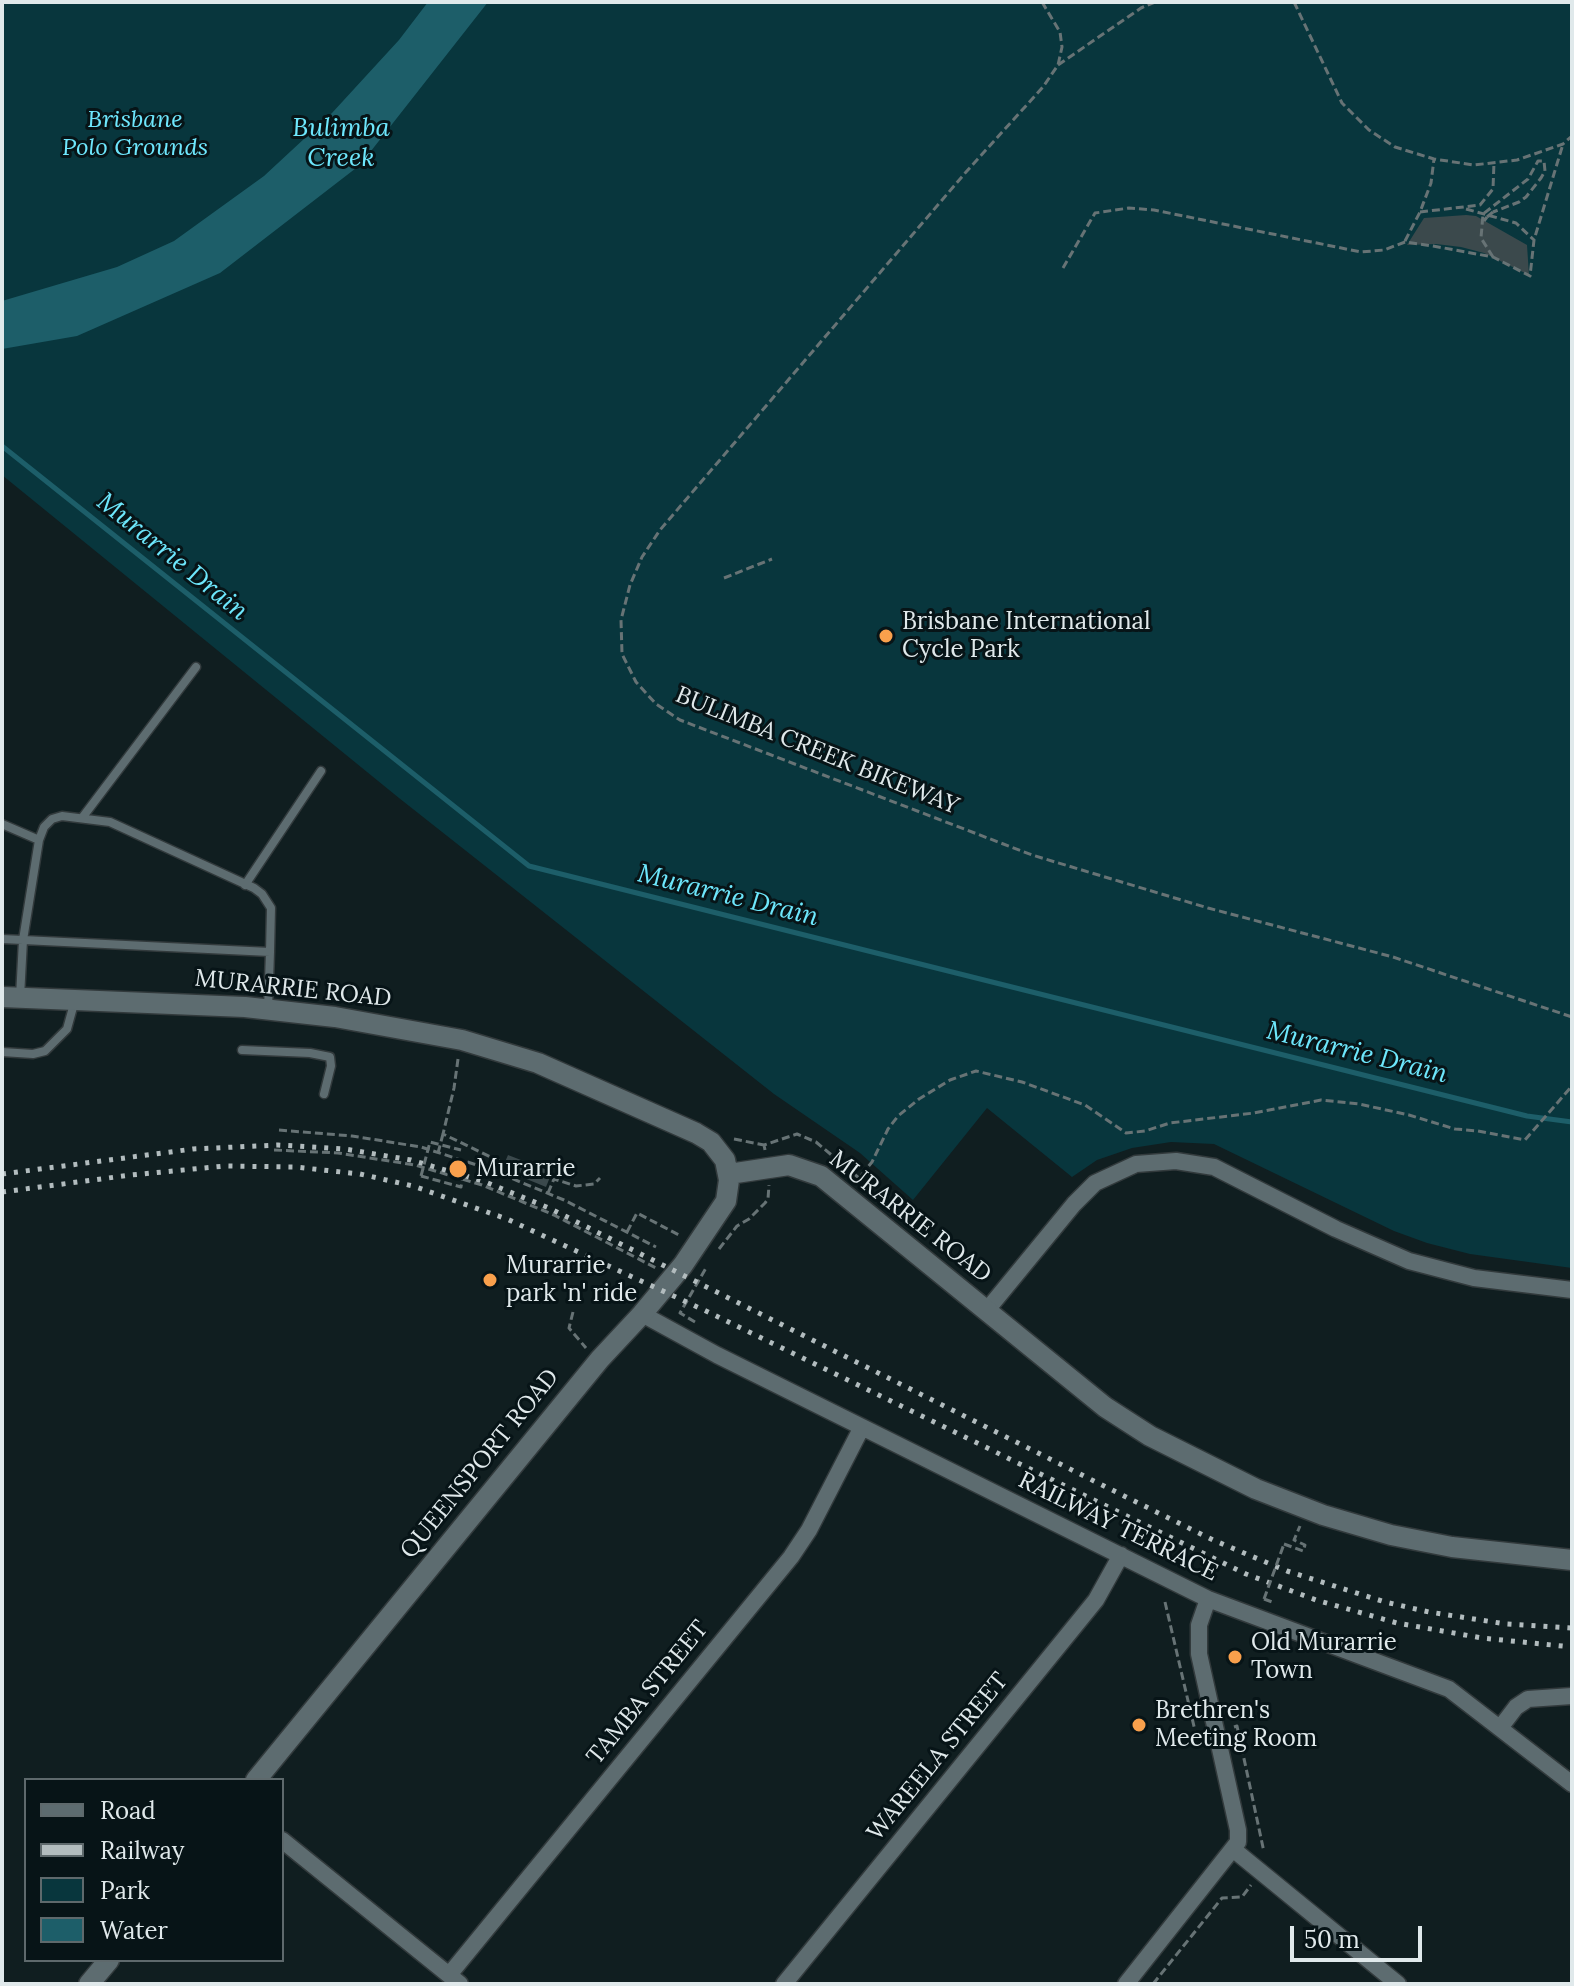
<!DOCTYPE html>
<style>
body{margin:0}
#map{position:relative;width:1574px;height:1986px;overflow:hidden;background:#101e20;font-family:Lora,serif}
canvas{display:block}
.frame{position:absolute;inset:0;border:4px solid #e0e9eb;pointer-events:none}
.legend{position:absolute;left:24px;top:1778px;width:260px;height:184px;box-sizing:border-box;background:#071417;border:2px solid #5e696c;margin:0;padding:10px 14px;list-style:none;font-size:24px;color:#e0e9eb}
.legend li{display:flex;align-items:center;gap:16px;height:40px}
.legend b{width:40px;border:2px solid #5e696c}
.scale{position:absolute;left:1290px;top:1926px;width:132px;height:36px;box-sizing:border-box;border:4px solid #e0e9eb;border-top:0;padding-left:10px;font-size:24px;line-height:28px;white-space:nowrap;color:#e0e9eb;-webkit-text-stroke:6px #071417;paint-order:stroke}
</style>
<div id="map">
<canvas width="1574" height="1986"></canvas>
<div class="frame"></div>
<ul class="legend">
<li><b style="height:10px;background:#5d6c70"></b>Road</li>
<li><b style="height:10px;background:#b2bcbe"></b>Railway</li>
<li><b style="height:22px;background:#08363d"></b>Park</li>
<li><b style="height:22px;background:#1d5e69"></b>Water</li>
</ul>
<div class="scale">50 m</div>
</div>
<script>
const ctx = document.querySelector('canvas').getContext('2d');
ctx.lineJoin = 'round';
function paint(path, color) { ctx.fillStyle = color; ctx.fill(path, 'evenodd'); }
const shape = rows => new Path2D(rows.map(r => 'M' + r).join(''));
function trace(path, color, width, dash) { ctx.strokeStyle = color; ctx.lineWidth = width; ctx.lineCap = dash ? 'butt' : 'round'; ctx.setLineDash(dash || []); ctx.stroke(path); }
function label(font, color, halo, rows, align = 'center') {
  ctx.font = font + ' Lora,serif'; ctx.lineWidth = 6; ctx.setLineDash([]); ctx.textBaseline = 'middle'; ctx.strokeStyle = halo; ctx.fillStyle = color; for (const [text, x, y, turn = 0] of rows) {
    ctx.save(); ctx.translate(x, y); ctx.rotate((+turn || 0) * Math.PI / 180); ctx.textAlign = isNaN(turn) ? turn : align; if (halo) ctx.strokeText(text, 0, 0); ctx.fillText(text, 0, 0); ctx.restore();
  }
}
const green = shape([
 [2,2,1572,2,1572,1268,1470,1254,1427,1243,1394,1231,1214,1144,1171,1142,1132,1148,1097,1160,1072,1177,987,1108,913,1200,860,1153,774,1094,399,798,2,475]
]);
const water = shape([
 [428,2,488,2,360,165,220,273,77,336,2,349,2,301,117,267,174,241,264,176,332,113,399,40]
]);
const stream = shape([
 [2,446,529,866,1527,1116,1572,1122]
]);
const building = shape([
 [1466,215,1476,216,1527,245,1529,275,1484,253,1461,247,1436,244,1407,245,1424,218],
 [508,1155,552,1172,546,1187,502,1169]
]);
const path = shape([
 [1042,2,1060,32,1062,47,1058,65,1043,87,966,172,660,530,642,557,630,585,621,620,622,654,636,682,656,704,680,720,1032,855,1208,908,1393,957,1572,1017],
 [1294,2,1342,103,1369,130,1395,147,1434,159,1474,165,1517,160,1563,144,1572,136],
 [1058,65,1141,8,1155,2],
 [1466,209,1516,223,1534,240],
 [1420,212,1480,205,1493,189,1494,162],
 [1484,221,1487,217],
 [1405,241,1420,212,1431,183,1434,159],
 [1493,257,1481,238,1483,214,1528,179,1538,161,1544,161,1545,171,1541,178,1526,197,1519,202,1493,212],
 [1063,268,1095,213,1129,208,1154,210,1361,252,1384,250,1405,242,1433,246,1493,257,1530,276,1534,240,1563,144],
 [724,578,772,559],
 [458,1059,454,1088,443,1134,501,1162,498,1172],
 [279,1130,352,1136,421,1147,489,1169,564,1200,656,1247],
 [734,1139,764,1145],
 [274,1150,338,1153,415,1165,482,1185,554,1215,656,1268],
 [765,1150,764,1145,797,1134,816,1142,859,1178,872,1162,888,1129,898,1116,919,1099,950,1080,976,1071,1022,1082,1085,1105,1126,1133,1145,1131,1170,1123,1254,1113,1321,1100,1359,1104,1409,1115,1455,1129,1478,1131,1525,1140,1572,1086],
 [438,1153,443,1134],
 [421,1176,461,1187,462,1180],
 [548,1193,554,1179,576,1186,594,1184,600,1178],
 [627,1232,637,1213,679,1235],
 [719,1249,737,1226,749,1219,765,1203,768,1199,769,1185],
 [573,1312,569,1328,586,1348],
 [695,1322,680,1313,706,1268],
 [1284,1544,1303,1551,1305,1545,1294,1540,1300,1526],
 [1264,1599,1275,1603],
 [1165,1602,1196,1735,1199,1735],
 [1234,1727,1237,1726,1264,1852],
 [1153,1984,1222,1898,1242,1897,1251,1885]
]);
const service = shape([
 [82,818,196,667],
 [2,824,39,840],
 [245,885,321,771],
 [2,939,23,940,39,840,44,827,52,819,62,816,110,822,254,888,262,894,271,908,270,952],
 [20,997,23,940,270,952,268,1009],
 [242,1050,310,1053,330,1057,331,1066,324,1094],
 [2,1052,33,1054,45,1051,67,1029,75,1000]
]);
const minor = shape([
 [987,1310,1074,1204,1095,1183,1136,1164,1176,1161,1214,1167,1336,1229,1409,1261,1474,1278,1572,1290],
 [642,1314,717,1355,1208,1599,1449,1689,1572,1784],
 [1500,1728,1516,1707,1528,1699,1572,1696],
 [282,1840,460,1984],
 [1234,1850,1398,1984],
 [449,1975,791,1557,809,1530,862,1427],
 [784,1984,1096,1600,1121,1555],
 [1126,1984,1238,1842,1238,1830,1199,1654,1199,1625,1208,1599]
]);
const tertiary = shape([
 [2,997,245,1007,335,1017,462,1040,538,1063,696,1133,711,1142,725,1160,729,1180,726,1201,683,1265,642,1314,600,1359,256,1780],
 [729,1174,789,1165,821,1176,1105,1407,1150,1436,1256,1489,1323,1515,1391,1535,1452,1547,1572,1560],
 [89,1984,109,1960]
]);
const rail = shape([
 [2,1174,193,1149,278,1145,345,1149,411,1160,483,1181,549,1208,1102,1485,1213,1540,1287,1571,1385,1602,1429,1612,1506,1624,1572,1628],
 [2,1192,131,1175,225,1166,295,1167,360,1174,413,1186,507,1219,706,1311,1246,1574,1316,1600,1397,1623,1482,1638,1572,1647]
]);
const pathBridge = shape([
 [1487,217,1493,212],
 [421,1176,430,1142,461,1150],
 [1264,1599,1284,1544]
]);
const markers = [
 [886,636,8,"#f9a04c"],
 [458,1169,10,"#f9a04c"],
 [490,1280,8,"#f9a04c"],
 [1235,1657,8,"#f9a04c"],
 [1139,1725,8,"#f9a04c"]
];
const parkNames = [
 ["Brisbane",135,120],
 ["Polo Grounds",135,148]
];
const poiNames = [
 ["Brisbane International",902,622],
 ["Cycle Park",902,650],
 ["Murarrie",476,1169],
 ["Murarrie",506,1266],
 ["park 'n' ride",506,1294],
 ["Old Murarrie",1251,1643],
 ["Town",1251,1671],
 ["Brethren's",1155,1711],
 ["Meeting Room",1155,1739]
];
const streetNames = [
 ["BULIMBA CREEK BIKEWAY",817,751,22],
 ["MURARRIE ROAD",293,989,6],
 ["MURARRIE ROAD",910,1217,38],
 ["QUEENSPORT ROAD",480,1464,-51],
 ["RAILWAY TERRACE",1118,1527,26],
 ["TAMBA STREET",648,1693,-51],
 ["WAREELA STREET",938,1757,-51]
];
const waterNames = [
 ["Bulimba",341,129],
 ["Creek",341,159],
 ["Murarrie Drain",172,557,39],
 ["Murarrie Drain",728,896,14],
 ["Murarrie Drain",1357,1053,14]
];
paint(green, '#08363d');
paint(water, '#1d5e69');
trace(stream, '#1d5e69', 5);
paint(building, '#3b494c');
trace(service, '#323a3c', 11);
trace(minor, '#323a3c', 19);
trace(tertiary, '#323a3c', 23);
trace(path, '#677375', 3, [8, 4]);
trace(service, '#5d6c70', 8);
trace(minor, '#5d6c70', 16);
trace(tertiary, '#5d6c70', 20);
trace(rail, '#b2bcbe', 5, [4, 8]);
trace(pathBridge, '#677375', 3, [8, 4]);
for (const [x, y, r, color] of markers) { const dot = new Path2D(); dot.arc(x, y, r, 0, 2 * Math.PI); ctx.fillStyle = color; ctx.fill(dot); trace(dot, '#071417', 3); }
label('italic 24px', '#6ee7fd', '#071417', parkNames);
label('24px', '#e0e9eb', '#071417', poiNames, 'left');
label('24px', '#e0e9eb', '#071417', streetNames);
label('italic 26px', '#6de7fc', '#071417', waterNames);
</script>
